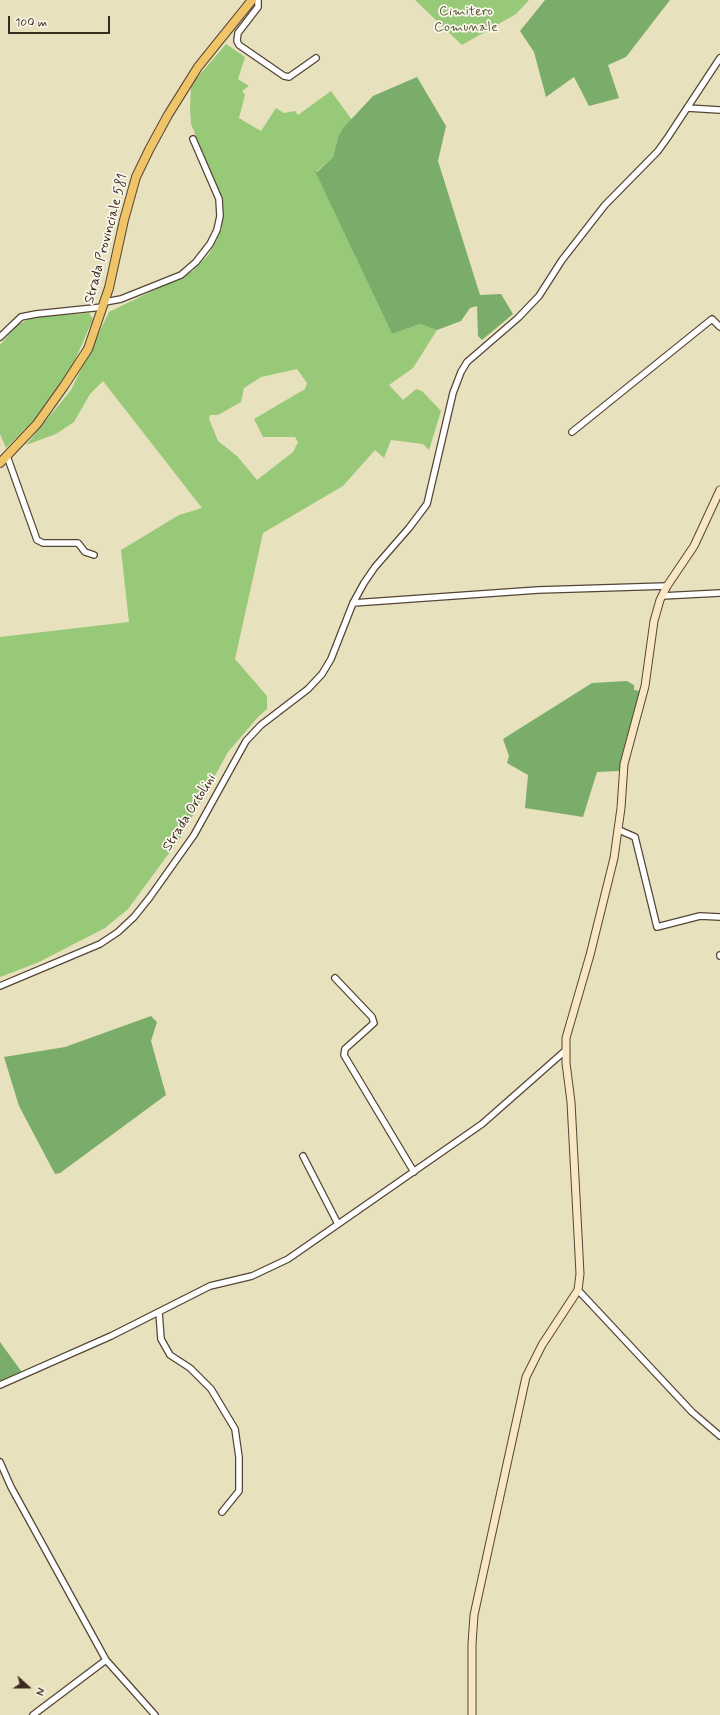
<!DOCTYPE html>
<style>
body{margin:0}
#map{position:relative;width:720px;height:1715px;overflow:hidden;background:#e7e1be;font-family:Mynerve,sans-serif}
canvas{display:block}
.north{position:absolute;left:8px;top:1667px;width:40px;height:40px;-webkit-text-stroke:3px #fbf7ec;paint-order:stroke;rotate:111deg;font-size:11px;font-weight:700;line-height:16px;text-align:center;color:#3b2a1e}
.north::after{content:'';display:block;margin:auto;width:14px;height:18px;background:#3b2a1e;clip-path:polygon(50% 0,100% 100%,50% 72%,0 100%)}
.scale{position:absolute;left:8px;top:16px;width:102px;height:18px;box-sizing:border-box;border:2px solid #3b2a1e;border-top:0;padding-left:5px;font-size:12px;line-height:14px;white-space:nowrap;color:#3b2a1e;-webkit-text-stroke:3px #fbf7ec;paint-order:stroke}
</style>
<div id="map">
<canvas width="720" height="1715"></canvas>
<div class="north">N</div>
<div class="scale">100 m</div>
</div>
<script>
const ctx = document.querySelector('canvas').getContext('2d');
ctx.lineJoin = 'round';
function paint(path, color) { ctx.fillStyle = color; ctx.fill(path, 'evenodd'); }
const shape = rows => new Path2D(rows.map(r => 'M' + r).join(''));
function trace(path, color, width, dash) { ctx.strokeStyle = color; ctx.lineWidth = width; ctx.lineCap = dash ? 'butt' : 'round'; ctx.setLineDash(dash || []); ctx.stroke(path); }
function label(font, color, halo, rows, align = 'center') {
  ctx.font = font + ' Mynerve,sans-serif'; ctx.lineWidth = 3.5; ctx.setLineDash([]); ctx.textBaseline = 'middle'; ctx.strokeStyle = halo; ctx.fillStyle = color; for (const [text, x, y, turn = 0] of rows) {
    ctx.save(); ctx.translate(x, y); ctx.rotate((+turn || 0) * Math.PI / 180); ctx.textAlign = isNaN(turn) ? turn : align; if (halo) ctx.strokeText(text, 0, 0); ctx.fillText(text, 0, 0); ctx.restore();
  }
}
const green = shape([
 [415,0,529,0,516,14,462,45],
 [226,44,245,57,238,79,249,86,242,91,245,95,239,118,254,127,261,131,276,108,284,113,295,111,298,115,331,91,352,120,338,137,333,157,316,172,392,334,420,324,437,330,413,368,389,385,403,400,416,389,422,391,441,411,429,450,423,444,391,440,384,458,375,450,343,486,263,533,235,659,267,696,267,709,258,717,228,752,181,837,128,909,105,928,37,963,0,977,0,637,129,622,121,550,179,515,202,508,103,381,90,394,74,422,56,434,26,445,71,390,109,312,193,271,209,254,222,229,223,202,191,124,190,108,191,85],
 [297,369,307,383,305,389,254,419,263,437,295,437,298,442,293,452,257,480,237,456,218,441,209,419,210,415,218,415,241,402,244,388,261,377],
 [89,313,93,319,72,367,43,411,6,448,0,434,0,345,17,325,34,317]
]);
const forest = shape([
 [545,0,670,0,626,57,608,65,619,98,589,106,574,77,546,97,534,52,520,31],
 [417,77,446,126,438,161,480,295,501,294,513,314,482,340,478,336,477,306,470,308,461,321,437,330,420,324,392,334,315,171,317,172,333,157,338,137,344,127,373,96],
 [627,681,634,685,634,690,640,691,619,771,597,772,583,817,525,808,528,775,507,763,509,756,503,739,592,683],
 [151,1016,157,1022,151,1041,166,1095,60,1173,55,1174,19,1106,4,1057,65,1047],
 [0,1342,24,1375,0,1383]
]);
const street = shape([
 [258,0,258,7,238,33,237,41,239,45,284,76,289,77,316,58],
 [687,108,720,110],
 [105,302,121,299,181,275,196,262,210,244,217,230,220,216,219,199,193,139],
 [0,337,21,317,36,314,103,307],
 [572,432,712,319,720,327],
 [7,456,37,540,43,543,78,543,85,552,94,555],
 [662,596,720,593],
 [353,603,538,590,667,586],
 [619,830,635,837,657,927,700,916,720,917],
 [720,955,720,956],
 [335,978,372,1017,374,1023,345,1049,344,1055,414,1172],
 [0,986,100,944,118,932,134,917,150,897,194,835,246,741,261,725,308,689,322,674,331,659,353,603,364,583,375,567,409,528,427,504,453,393,461,372,467,362,518,318,539,296,562,260,605,205,658,151,668,137,720,58],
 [303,1156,338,1224],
 [578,1290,692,1412,720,1436],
 [159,1312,161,1339,170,1355,190,1368,211,1389,235,1429,239,1457,239,1491,222,1512],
 [0,1385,111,1336,210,1286,252,1276,288,1259,482,1124,566,1050],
 [0,1462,11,1487,106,1660,155,1715],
 [33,1715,106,1660]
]);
const secondary = shape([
 [472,1715,472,1644,474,1615,526,1377,542,1345,578,1290,580,1274,578,1235,571,1102,566,1063,566,1038,590,955,614,858,621,808,624,764,645,686,654,621,660,600,667,586,694,546,720,490]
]);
const primary = shape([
 [0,463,37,424,64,386,88,349,109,288,124,220,136,177,149,150,168,115,198,67,252,0]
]);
const parkNames = [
 ["Cimitero",466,12],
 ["Comunale",466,28]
];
const streetNames = [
 ["Strada Provinciale 581",107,239,-75],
 ["Strada Ortolini",190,813,-58]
];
paint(green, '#97c979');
paint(forest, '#79ad69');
trace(street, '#554536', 8);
trace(secondary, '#554536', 9);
trace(primary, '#554536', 10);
trace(street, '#fff', 5.5);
trace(secondary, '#f9e7c3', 7);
trace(primary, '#f0c469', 8);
label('14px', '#575a39', '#fbf7ec', parkNames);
label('14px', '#3b2a1e', '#fbf7ec', streetNames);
</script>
